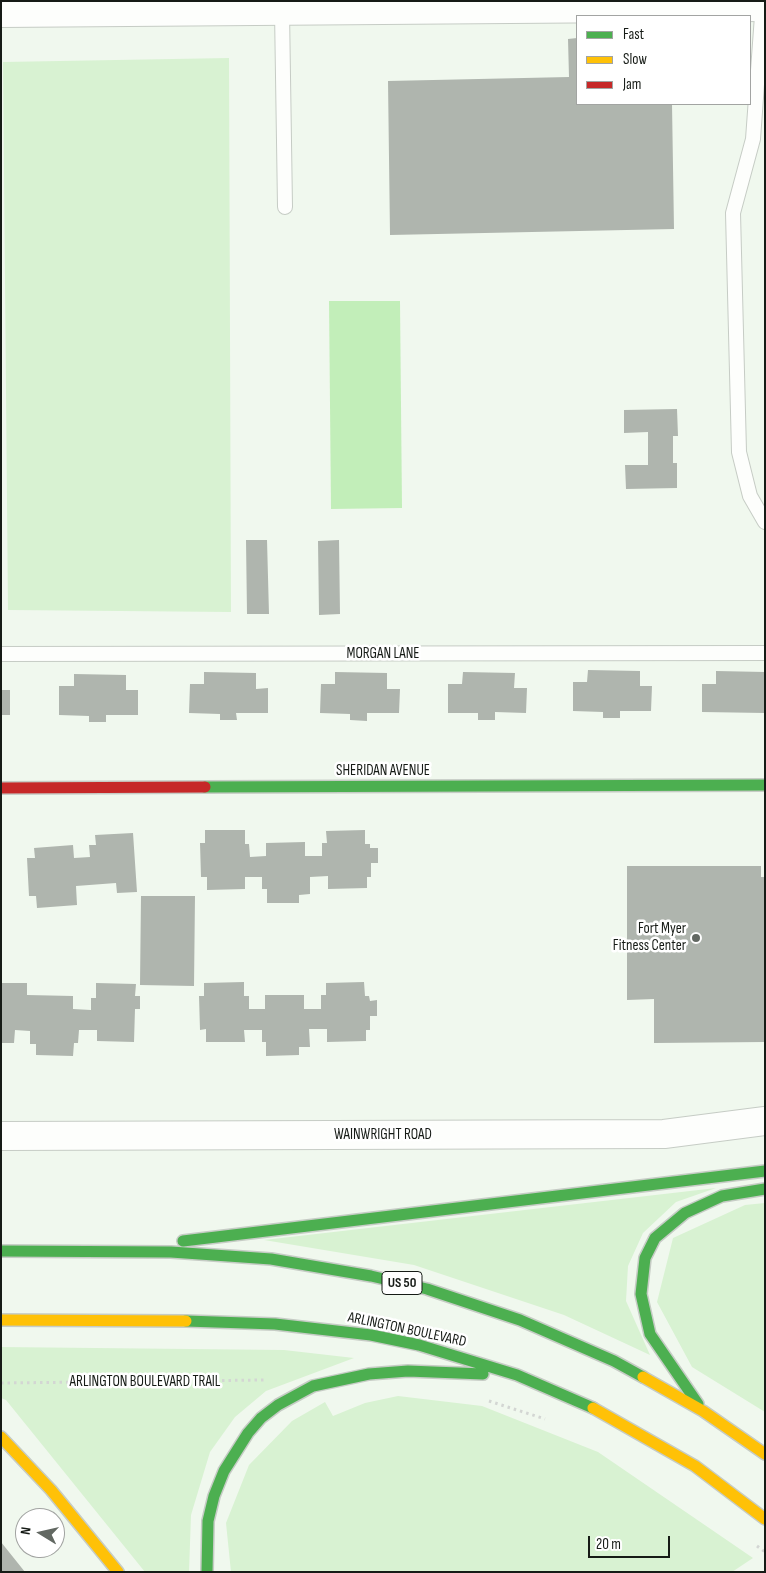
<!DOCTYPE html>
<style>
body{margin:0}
#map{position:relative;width:766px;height:1573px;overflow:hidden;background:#f0f8ee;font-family:"Sofia Sans Condensed",sans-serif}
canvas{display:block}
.frame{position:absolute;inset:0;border:2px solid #161b16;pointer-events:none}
.legend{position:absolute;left:576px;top:15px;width:175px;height:90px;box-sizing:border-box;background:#fff;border:1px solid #a2a4a2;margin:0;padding:6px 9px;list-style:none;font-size:15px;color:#161b16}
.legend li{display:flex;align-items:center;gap:10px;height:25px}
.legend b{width:25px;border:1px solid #a2a4a2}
.north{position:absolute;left:15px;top:1508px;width:50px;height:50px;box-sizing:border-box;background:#fff;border:1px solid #a2a4a2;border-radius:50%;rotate:279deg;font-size:14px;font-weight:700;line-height:20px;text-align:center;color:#161b16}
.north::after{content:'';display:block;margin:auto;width:18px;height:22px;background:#626862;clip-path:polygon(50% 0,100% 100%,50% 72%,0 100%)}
.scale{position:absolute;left:588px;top:1536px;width:82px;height:22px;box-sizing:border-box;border:2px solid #161b16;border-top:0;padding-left:6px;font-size:15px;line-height:18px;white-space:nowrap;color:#161b16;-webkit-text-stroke:4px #fff;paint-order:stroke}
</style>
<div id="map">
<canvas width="766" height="1573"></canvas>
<div class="frame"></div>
<ul class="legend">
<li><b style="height:6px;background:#4caf50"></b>Fast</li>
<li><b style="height:6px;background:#ffc107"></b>Slow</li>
<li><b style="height:6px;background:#c62828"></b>Jam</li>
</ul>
<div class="north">N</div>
<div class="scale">20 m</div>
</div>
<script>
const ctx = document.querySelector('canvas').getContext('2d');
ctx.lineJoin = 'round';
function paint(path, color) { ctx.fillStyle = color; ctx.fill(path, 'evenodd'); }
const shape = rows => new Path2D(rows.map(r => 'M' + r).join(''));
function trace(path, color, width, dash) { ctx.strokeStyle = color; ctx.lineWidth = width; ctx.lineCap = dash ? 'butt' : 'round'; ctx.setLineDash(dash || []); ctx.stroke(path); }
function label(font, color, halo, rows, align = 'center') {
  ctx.font = font + ' "Sofia Sans Condensed",sans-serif'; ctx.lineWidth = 5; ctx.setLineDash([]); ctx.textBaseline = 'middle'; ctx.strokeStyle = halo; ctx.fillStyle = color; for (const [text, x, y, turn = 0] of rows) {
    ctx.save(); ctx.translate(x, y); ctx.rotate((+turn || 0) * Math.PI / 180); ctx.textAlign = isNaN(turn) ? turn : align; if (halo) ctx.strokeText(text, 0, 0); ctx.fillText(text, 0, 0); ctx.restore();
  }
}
const green = shape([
 [229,58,231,612,8,610,3,62],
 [716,1188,676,1202,643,1233,628,1266,626,1301,650,1355,564,1315,414,1265,264,1240],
 [765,1203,765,1412,692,1367,657,1302,673,1238,745,1205],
 [1,1347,284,1350,354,1358,266,1391,235,1417,210,1452,191,1515,189,1572,145,1572,6,1400,1,1398],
 [398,1396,482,1406,598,1452,753,1558,732,1572,231,1572,226,1523,249,1465,292,1421,325,1402,333,1416,365,1403]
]);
const water = shape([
 [329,301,400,301,402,508,331,509]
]);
const building = shape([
 [577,38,577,104,672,104,674,229,390,235,388,81,569,77,568,39],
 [677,409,678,436,673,436,673,463,677,463,677,488,626,489,625,465,648,465,648,432,624,433,624,410],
 [246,540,267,540,269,614,247,614],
 [339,540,340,614,319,615,318,541],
 [588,670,640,671,640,686,652,686,651,711,620,711,620,718,603,718,603,712,573,711,573,682,587,682],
 [716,671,765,672,765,713,702,712,702,684,716,684],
 [204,672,256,673,256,689,268,688,268,713,236,713,237,720,220,720,220,714,189,713,190,684,204,684],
 [335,672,387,673,387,689,400,689,399,713,367,713,367,721,350,720,350,714,320,713,321,684,335,684],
 [463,672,515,673,514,688,527,688,526,713,495,712,495,720,478,720,478,713,448,713,448,684,462,684],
 [74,674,126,675,126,690,138,690,138,715,106,715,106,722,89,722,89,716,59,715,59,686,74,686],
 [1,690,10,690,10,715,1,715],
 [205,830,245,830,245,844,249,844,250,857,266,856,266,843,305,842,305,856,322,856,322,843,327,843,326,831,365,830,365,844,370,844,370,848,378,848,378,863,371,863,371,877,367,877,367,888,328,889,328,876,310,877,310,894,299,895,299,903,267,903,267,889,262,889,262,877,245,877,245,889,207,890,207,877,201,877,200,843,205,843],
 [133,833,137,892,117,893,116,883,76,886,77,905,37,908,36,896,29,896,27,858,35,858,34,848,73,845,74,858,90,857,89,845,96,845,95,835],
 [627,866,761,866,761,877,765,877,765,1042,654,1043,654,999,627,1000],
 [141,896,195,896,194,986,140,985],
 [244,982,244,996,249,996,249,1009,265,1009,265,995,304,995,304,1009,321,1009,321,995,326,995,326,983,364,982,365,996,369,996,370,1001,377,1000,377,1016,370,1016,370,1030,366,1030,366,1041,327,1042,327,1029,309,1029,310,1047,299,1047,299,1055,266,1056,266,1042,262,1042,262,1030,244,1030,245,1042,206,1042,206,1029,200,1030,199,996,204,996,204,983],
 [1,983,27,983,27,995,73,996,73,1009,91,1010,91,998,96,998,96,983,136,984,135,996,140,996,140,1009,135,1009,134,1042,97,1041,97,1030,79,1030,78,1043,74,1043,73,1056,36,1055,36,1044,30,1044,30,1031,15,1030,14,1043,1,1043],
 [1,1542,25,1572,1,1572]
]);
const path = shape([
 [1,1383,265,1380],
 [489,1401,545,1419],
 [757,1546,765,1552]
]);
const lane = shape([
 [763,2,753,139,733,213,739,452,750,496,765,522],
 [282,11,285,207],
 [1,654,765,653]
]);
const street = shape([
 [1,13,765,7],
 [1,1136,664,1134,765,1121]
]);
const fast = shape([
 [205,787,765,785],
 [183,1241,765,1171],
 [1,1251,171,1252,271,1259,371,1276,427,1289,520,1320,614,1361,643,1377],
 [186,1321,275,1324,371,1335,419,1345,517,1375,593,1408],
 [698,1404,650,1334,641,1294,645,1258,655,1238,685,1213,722,1196,765,1189],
 [207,1572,208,1521,214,1496,224,1471,248,1433,261,1418,278,1405,313,1386,369,1374,408,1371,483,1374]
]);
const slow = shape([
 [1,1320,186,1321],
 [643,1377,703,1411,765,1454],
 [593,1408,695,1466,765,1519],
 [1,1437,51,1490,118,1572]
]);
const jam = shape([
 [1,788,205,787]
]);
const markers = [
 [696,938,5,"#626862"]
];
const shields = [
 [402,1283,40]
];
const shieldNames = [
 ["US 50",402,1283]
];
const streetNames = [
 ["MORGAN LANE",383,654],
 ["SHERIDAN AVENUE",383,771],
 ["WAINWRIGHT ROAD",383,1135],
 ["ARLINGTON BOULEVARD",407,1330,12],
 ["ARLINGTON BOULEVARD TRAIL",145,1382]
];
const poiNames = [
 ["Fort Myer",686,929],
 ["Fitness Center",686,946]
];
paint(green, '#d8f2d2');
paint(water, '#c2eeb9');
paint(building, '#afb5ae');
trace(lane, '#c6ccc5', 16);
trace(street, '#c6ccc5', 30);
trace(fast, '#c6ccc5', 14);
trace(slow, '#c6ccc5', 14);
trace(jam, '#c6ccc5', 14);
trace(path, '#d3d6d3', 3, [2.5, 4]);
trace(lane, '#fdfefc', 14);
trace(street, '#fdfefc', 28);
trace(fast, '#4caf50', 11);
trace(slow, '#ffc107', 11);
trace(jam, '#c62828', 11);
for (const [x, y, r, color] of markers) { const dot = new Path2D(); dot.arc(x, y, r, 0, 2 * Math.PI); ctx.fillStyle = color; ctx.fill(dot); trace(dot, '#fff', 2); }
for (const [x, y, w] of shields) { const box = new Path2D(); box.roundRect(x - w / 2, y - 11.5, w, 23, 4); ctx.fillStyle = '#fff'; ctx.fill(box); trace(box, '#161b16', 1); }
label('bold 14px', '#161b16', null, shieldNames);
label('15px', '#161b16', '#fff', streetNames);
label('15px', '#161b16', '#fff', poiNames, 'right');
</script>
